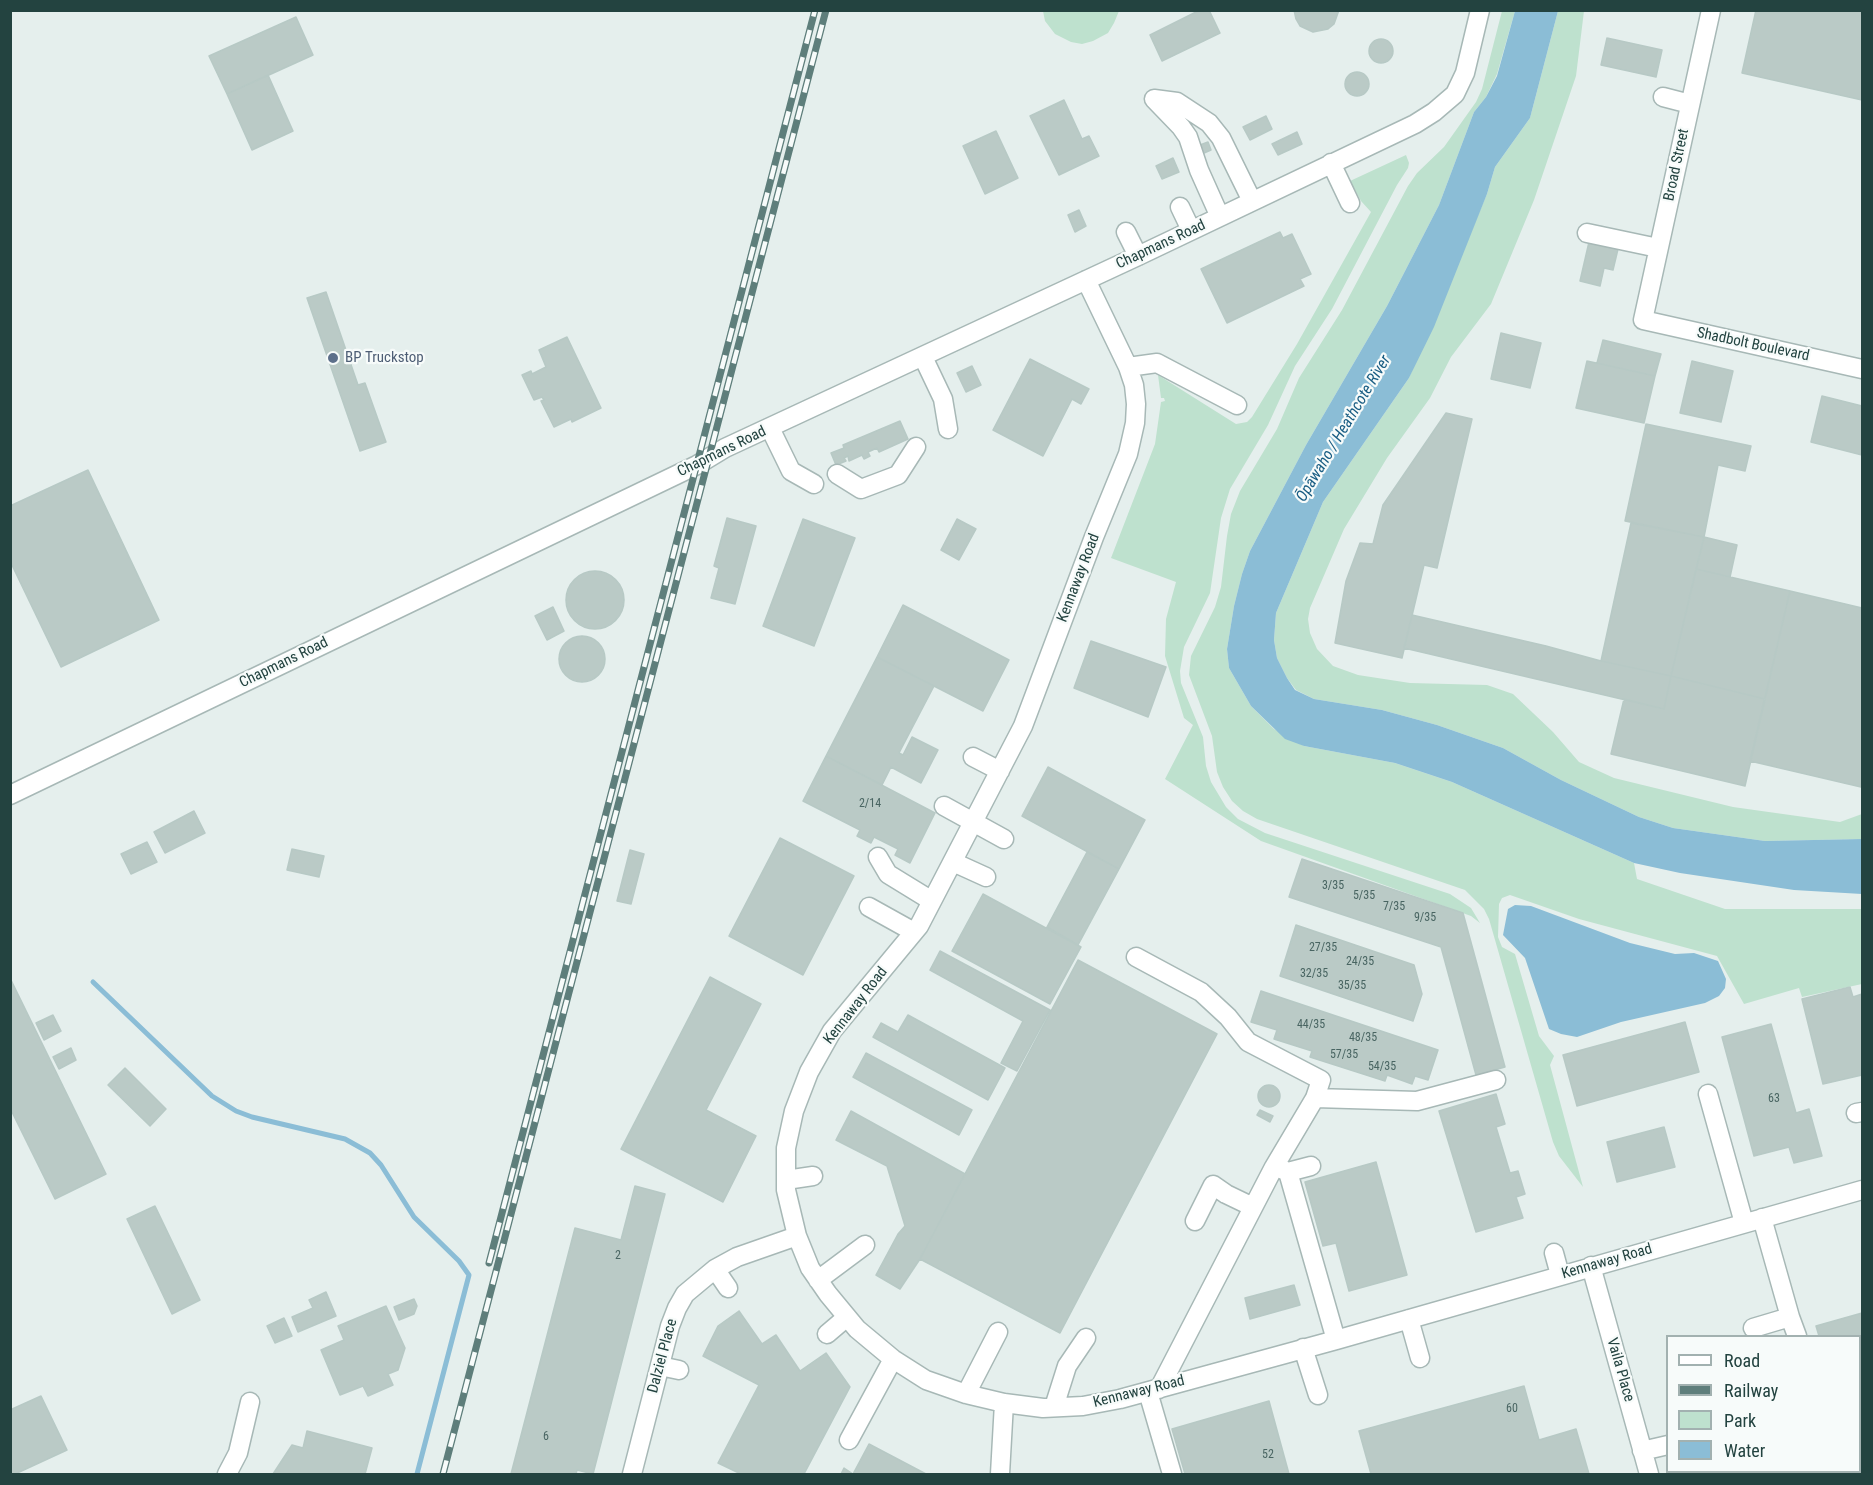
<!DOCTYPE html>
<meta charset="utf-8">
<style>
body{margin:0}
#map{position:relative;width:1873px;height:1485px;overflow:hidden;background:#e5efed;font-family:"Roboto Condensed",sans-serif}
canvas{display:block}
.frame{position:absolute;inset:0;border:12px solid #234340;pointer-events:none}
.legend{position:absolute;left:1666px;top:1335px;width:195px;height:138px;box-sizing:border-box;background:#f7fbfa;border:2px solid #a2b1b0;margin:0;padding:8px 10px;list-style:none;font-size:18px;color:#234340}
.legend li{display:flex;align-items:center;gap:12px;height:30px}
.legend b{width:30px;border:2px solid #a2b1b0}
</style>
<div id="map">
<canvas width="1873" height="1485"></canvas>
<div class="frame"></div>
<ul class="legend">
<li><b style="height:8px;background:#fff"></b>Road</li>
<li><b style="height:8px;background:#5e7e7b"></b>Railway</li>
<li><b style="height:16px;background:#bee1ce"></b>Park</li>
<li><b style="height:16px;background:#8bbdd6"></b>Water</li>
</ul>
</div>
<script>
const ctx = document.querySelector('canvas').getContext('2d');
ctx.lineJoin = 'round';
function paint(path, color) { ctx.fillStyle = color; ctx.fill(path, 'evenodd'); }
const shape = rows => new Path2D(rows.map(r => 'M' + r).join(''));
function trace(path, color, width, dash) { ctx.strokeStyle = color; ctx.lineWidth = width; ctx.lineCap = dash ? 'butt' : 'round'; ctx.setLineDash(dash || []); ctx.stroke(path); }
function label(font, color, halo, rows, align = 'center') {
  ctx.font = font + ' "Roboto Condensed",sans-serif'; ctx.lineWidth = 4.5; ctx.setLineDash([]); ctx.textBaseline = 'middle'; ctx.strokeStyle = halo; ctx.fillStyle = color; for (const [text, x, y, turn = 0] of rows) {
    ctx.save(); ctx.translate(x, y); ctx.rotate((+turn || 0) * Math.PI / 180); ctx.textAlign = isNaN(turn) ? turn : align; if (halo) ctx.strokeText(text, 0, 0); ctx.fillText(text, 0, 0); ctx.restore();
  }
}
const green = shape([
 [1043,11,1043,10,1119,11,1114,23,1108,33,1093,41,1082,44,1071,42,1055,34,1045,21],
 [1502,11,1515,11,1497,74,1486,97,1474,112,1439,205,1387,306,1306,445,1250,551,1242,574,1234,606,1227,649,1229,668,1251,706,1274,729,1304,746,1395,763,1452,782,1634,863,1637,879,1725,909,1862,909,1862,984,1802,997,1799,988,1744,1004,1717,956,1579,919,1510,895,1502,898,1499,904,1498,937,1502,947,1515,954,1539,1036,1554,1056,1550,1065,1583,1187,1559,1156,1553,1142,1489,919,1484,909,1465,890,1257,819,1243,811,1232,801,1223,787,1217,772,1212,736,1189,675,1191,656,1215,607,1221,587,1227,536,1231,514,1240,491,1277,429,1299,378,1342,310,1408,186,1417,173,1444,147,1476,102,1482,89],
 [1558,11,1584,11,1576,76,1534,200,1491,304,1451,357,1430,398,1387,458,1344,529,1310,608,1308,619,1310,633,1317,649,1333,666,1358,675,1410,683,1487,685,1513,694,1553,732,1579,762,1614,778,1733,807,1840,822,1862,814,1862,839,1765,841,1673,828,1639,817,1561,780,1503,748,1437,725,1382,710,1314,699,1296,690,1287,678,1277,658,1274,640,1276,613,1323,502,1409,378,1487,194,1495,167,1530,118],
 [1406,155,1409,163,1408,168,1397,185,1332,309,1295,366,1268,425,1230,489,1221,518,1210,593,1184,647,1180,671,1181,683,1203,737,1206,766,1211,782,1226,807,1238,819,1265,833,1450,894,1471,908,1480,923,1471,916,1261,841,1165,779,1193,725,1184,718,1165,656,1166,619,1176,582,1111,558,1155,444,1161,402,1165,401,1164,398,1161,398,1158,375,1236,424,1247,422,1252,417,1297,344,1371,212,1361,201,1350,181]
]);
const water = shape([
 [1515,11,1558,11,1530,118,1495,167,1487,194,1434,327,1409,378,1323,502,1276,613,1274,640,1277,658,1287,678,1295,690,1314,699,1382,710,1437,725,1503,748,1561,780,1639,817,1673,828,1765,841,1862,839,1862,894,1794,890,1680,873,1634,863,1452,782,1395,763,1304,746,1285,739,1251,706,1229,668,1227,649,1234,606,1242,574,1250,551,1306,445,1387,306,1439,205,1474,112,1486,97,1497,76],
 [1515,905,1531,906,1630,943,1675,954,1694,953,1718,961,1726,979,1725,988,1719,996,1705,1003,1621,1022,1577,1037,1561,1034,1549,1029,1525,958,1503,935,1508,909]
]);
const stream = shape([
 [93,982,212,1096,236,1111,252,1117,345,1139,370,1153,381,1165,414,1217,459,1261,469,1275,417,1474]
]);
const building = shape([
 [1200,10,1209,10,1220,33,1162,61,1150,35,1200,10],
 [1294,10,1339,10,1334,24,1328,29,1313,32,1300,26,1296,19,1294,10],
 [1756,10,1862,10,1862,100,1742,73,1756,10],
 [296,17,313,55,227,94,209,56,296,17],
 [1607,38,1662,50,1656,77,1601,65,1607,38],
 '1369 51a12 12 0 1 1 24 0a12 12 0 1 1-24 0Z',
 '1345 84a12 12 0 1 1 24 0a12 12 0 1 1-24 0Z',
 [268,75,293,131,252,150,227,94,268,75],
 [1064,100,1082,139,1089,136,1099,156,1059,175,1030,116,1064,100],
 [1266,116,1272,129,1250,140,1243,127,1266,116],
 [996,131,1018,178,985,194,963,146,996,131],
 [1297,132,1302,144,1278,155,1272,144,1297,132],
 [1208,142,1211,150,1204,153,1200,145,1208,142],
 [1173,158,1179,172,1162,179,1156,166,1173,158],
 [1079,210,1086,226,1075,232,1068,215,1079,210],
 [1280,232,1283,238,1292,234,1311,274,1300,279,1304,286,1227,323,1201,269,1280,232],
 [1589,242,1618,249,1613,270,1604,268,1600,286,1580,281,1589,242],
 [326,292,358,385,365,383,386,442,360,451,307,298,326,292],
 [1501,333,1541,343,1530,388,1491,379,1501,333],
 [567,337,601,408,572,422,571,419,554,427,541,401,544,400,542,397,534,400,522,375,531,371,532,374,546,367,539,350,567,337],
 [1603,340,1661,354,1655,376,1597,363,1603,340],
 [1030,359,1089,389,1081,404,1072,399,1043,456,993,430,1030,359],
 [1587,361,1655,376,1644,423,1576,408,1587,361],
 [1692,361,1733,371,1721,422,1680,413,1692,361],
 [972,366,981,385,966,392,957,373,972,366],
 [1822,396,1862,406,1862,455,1811,442,1822,396],
 [1446,413,1472,419,1437,568,1424,565,1402,658,1335,643,1346,581,1360,543,1373,544,1383,505,1446,413],
 [900,421,908,439,879,452,877,448,868,452,870,456,864,459,862,455,849,461,848,456,844,458,846,461,836,465,831,453,844,448,843,445,900,421],
 [1646,424,1751,446,1745,471,1718,465,1704,537,1625,521,1646,424],
 [88,470,159,620,61,667,10,561,10,506,88,470],
 [727,518,756,526,735,604,711,598,719,568,714,566,727,518],
 [803,519,855,538,814,646,763,626,803,519],
 [957,519,976,529,959,560,941,550,957,519],
 [1631,523,1704,537,1671,676,1601,661,1631,523],
 [1704,537,1737,545,1730,577,1696,569,1704,537],
 [1696,569,1790,591,1765,699,1671,676,1696,569],
 '566 600a29 29 0 1 1 58 0a29 29 0 1 1-58 0Z',
 [1790,591,1862,608,1862,780,1861,787,1750,761,1790,591],
 [903,605,1009,660,983,711,877,657,903,605],
 [553,607,564,631,547,640,535,616,553,607],
 [1412,615,1546,646,1601,661,1671,676,1664,709,1404,648,1412,615],
 '559 659a23 23 0 1 1 46 0a23 23 0 1 1-46 0Z',
 [1091,641,1166,667,1148,717,1074,688,1091,641],
 [877,657,934,686,899,753,903,755,912,737,938,750,921,783,891,767,882,785,826,756,877,657],
 [1671,676,1765,699,1745,786,1611,754,1624,699,1664,709,1671,676],
 [826,756,935,813,910,863,895,855,898,849,874,837,871,843,857,836,860,830,803,801,826,756],
 [1048,767,1145,820,1119,869,1022,816,1048,767],
 [194,811,205,833,165,853,154,832,194,811],
 [780,838,854,876,803,975,729,936,780,838],
 [147,842,157,862,131,874,121,854,147,842],
 [292,849,324,856,319,877,287,870,292,849],
 [630,850,644,854,631,904,617,901,630,850],
 [1087,852,1119,869,1078,945,1047,927,1087,852],
 [1302,859,1463,913,1505,1067,1476,1075,1441,947,1289,897,1302,859],
 [983,894,1081,947,1050,1004,952,951,983,894],
 [1296,925,1414,965,1422,994,1413,1021,1280,976,1296,925],
 [940,951,1050,1010,1017,1071,1001,1063,1023,1021,930,970,940,951],
 [1078,960,1217,1034,1060,1333,920,1259,1078,960],
 [710,977,761,1004,706,1110,756,1136,723,1202,621,1149,710,977],
 [10,978,106,1174,55,1199,10,1108,10,978],
 [1850,987,1853,997,1862,994,1862,1075,1823,1084,1802,999,1850,987],
 [1261,991,1438,1050,1428,1080,1415,1076,1412,1084,1387,1075,1385,1081,1310,1057,1312,1051,1274,1039,1277,1030,1251,1022,1261,991],
 [53,1015,61,1031,44,1040,36,1023,53,1015],
 [908,1015,1005,1068,988,1100,873,1037,881,1023,898,1032,908,1015],
 [1685,1022,1699,1072,1577,1106,1563,1055,1685,1022],
 [1771,1024,1796,1113,1809,1109,1822,1156,1794,1163,1789,1147,1754,1156,1722,1037,1771,1024],
 [71,1048,76,1060,59,1069,53,1057,71,1048],
 [866,1053,972,1110,959,1135,853,1077,866,1053],
 [125,1068,166,1109,150,1126,108,1085,125,1068],
 '1258 1096a11 11 0 1 1 22 0a11 11 0 1 1-22 0Z',
 [1496,1094,1505,1124,1496,1127,1510,1173,1518,1171,1525,1194,1516,1197,1523,1218,1476,1232,1439,1111,1496,1094],
 [1260,1110,1273,1116,1270,1122,1257,1115,1260,1110],
 [851,1111,965,1174,920,1259,900,1289,876,1275,898,1234,905,1226,887,1166,836,1140,851,1111],
 [1664,1127,1675,1167,1617,1182,1607,1142,1664,1127],
 [1376,1162,1407,1275,1349,1291,1336,1243,1323,1246,1305,1182,1376,1162],
 [635,1186,665,1194,593,1474,577,1470,576,1474,511,1474,575,1228,621,1240,635,1186],
 [155,1206,200,1300,172,1314,127,1219,155,1206],
 [1294,1285,1300,1305,1250,1319,1245,1298,1294,1285],
 [326,1292,336,1316,298,1332,292,1317,313,1308,309,1300,326,1292],
 [414,1299,417,1306,414,1314,399,1320,394,1307,414,1299],
 [386,1306,405,1348,398,1370,388,1374,393,1385,368,1396,363,1386,340,1395,321,1350,344,1340,338,1326,386,1306],
 [739,1311,762,1344,776,1335,800,1371,826,1353,850,1387,804,1474,741,1474,718,1463,759,1385,703,1356,718,1326,739,1311],
 [1862,1313,1862,1448,1860,1449,1860,1336,1819,1336,1816,1326,1862,1313],
 [284,1318,292,1336,275,1343,267,1326,284,1318],
 [1524,1386,1539,1440,1576,1429,1589,1474,1371,1474,1359,1431,1524,1386],
 [41,1396,67,1450,15,1474,10,1474,10,1410,41,1396],
 [1269,1401,1289,1474,1185,1474,1172,1429,1269,1401],
 [307,1431,372,1448,365,1474,273,1474,292,1445,303,1448,307,1431],
 [869,1444,926,1474,841,1474,844,1468,853,1474,869,1444]
]);
const minor = shape([
 [1711,10,1643,320,1862,369],
 [1663,97,1690,104],
 [1331,163,1350,203],
 [1180,207,1191,230],
 [1220,217,1199,170,1188,137,1181,127,1154,99,1177,102,1209,123,1221,138,1252,201],
 [1126,232,1138,256],
 [1587,233,1658,248],
 [1086,280,1128,367,1134,385,1136,404,1135,423,1128,454,1094,537,1023,726,919,926,832,1031,809,1072,794,1111,786,1148,786,1190,797,1236,810,1268,828,1294,857,1329,893,1359,926,1380,966,1394,1004,1403,1043,1408,1083,1406,1120,1399,1336,1340,1862,1190],
 [923,357,943,399,948,429],
 [1128,367,1157,363,1237,405],
 [770,428,791,471,814,484],
 [837,474,861,489,898,475,916,447],
 [973,757,1000,771],
 [10,795,697,465,725,448,1138,256,1415,124,1434,112,1455,94,1465,73,1480,10],
 [944,806,1004,839],
 [878,857,888,874,932,901],
 [953,862,986,877],
 [869,907,914,932],
 [1136,957,1201,992,1228,1017,1248,1042,1321,1080,1315,1098,1274,1167,1159,1389],
 [1708,1094,1744,1223],
 [1315,1098,1417,1101,1496,1080],
 [1856,1113,1862,1112],
 [1279,1168,1288,1172,1311,1166],
 [1288,1172,1336,1340],
 [786,1180,813,1176],
 [1195,1221,1213,1185,1226,1194,1253,1207],
 [1554,1253,1560,1275],
 [1591,1266,1649,1474],
 [715,1269,728,1288],
 [818,1280,865,1245],
 [1790,1317,1797,1336],
 [1409,1319,1420,1358],
 [1753,1328,1790,1317,1762,1218],
 [827,1334,847,1317],
 [1303,1348,1318,1395],
 [660,1366,679,1370],
 [1148,1392,1172,1474],
 [966,1394,998,1332],
 [1054,1407,1067,1366,1086,1338],
 [849,1440,893,1359],
 [1642,1451,1668,1445],
 [227,1474,238,1453,250,1402],
 [632,1474,670,1326,677,1308,685,1294,715,1269,737,1257,797,1236],
 [1000,1474,1004,1403],
 [1804,1474,1807,1472]
]);
const rail = shape([
 [489,1263,815,10],
 [443,1474,826,10]
]);
const markers = [
 [333,358,6,"#5c6f8a"]
];
const numberNames = [
 ["2/14",870,804],
 ["3/35",1333,886],
 ["5/35",1364,896],
 ["7/35",1394,907],
 ["9/35",1425,918],
 ["27/35",1323,948],
 ["24/35",1360,962],
 ["32/35",1314,974],
 ["35/35",1352,986],
 ["44/35",1311,1025],
 ["48/35",1363,1038],
 ["57/35",1344,1055],
 ["54/35",1382,1067],
 ["63",1774,1099],
 ["2",618,1256],
 ["60",1512,1409],
 ["6",546,1437],
 ["52",1268,1455]
];
const streetNames = [
 ["Broad Street",1677,165,-78],
 ["Chapmans Road",1161,245,-25],
 ["Shadbolt Boulevard",1753,345,12],
 ["Chapmans Road",722,452,-26],
 ["Kennaway Road",1079,578,-69],
 ["Chapmans Road",284,663,-26],
 ["Kennaway Road",856,1006,-52],
 ["Kennaway Road",1607,1262,-16],
 ["Dalziel Place",663,1356,-75],
 ["Vaila Place",1620,1370,74],
 ["Kennaway Road",1139,1392,-14]
];
const serviceNames = [
 ["BP Truckstop",345,358]
];
const waterNames = [
 ["Ōpāwaho / Heathcote River",1344,429,-59]
];
paint(green, '#bee1ce');
paint(water, '#8bbdd6');
trace(stream, '#8bbdd6', 5);
paint(building, '#bacac6');
trace(building, '#b7c9c5', 1.5);
trace(minor, '#a7b8b6', 21);
trace(minor, '#fff', 18);
trace(rail, '#5e7e7b', 7);
trace(rail, '#f7fbfa', 4.5, [14]);
for (const [x, y, r, color] of markers) { const dot = new Path2D(); dot.arc(x, y, r, 0, 2 * Math.PI); ctx.fillStyle = color; ctx.fill(dot); trace(dot, '#f7fbfa', 2); }
label('12px', '#496562', null, numberNames);
label('15px', '#234340', '#f7fbfa', streetNames);
label('15px', '#4e5e75', '#f7fbfa', serviceNames, 'left');
label('italic 16px', '#195d83', '#f7fbfa', waterNames);
</script>
